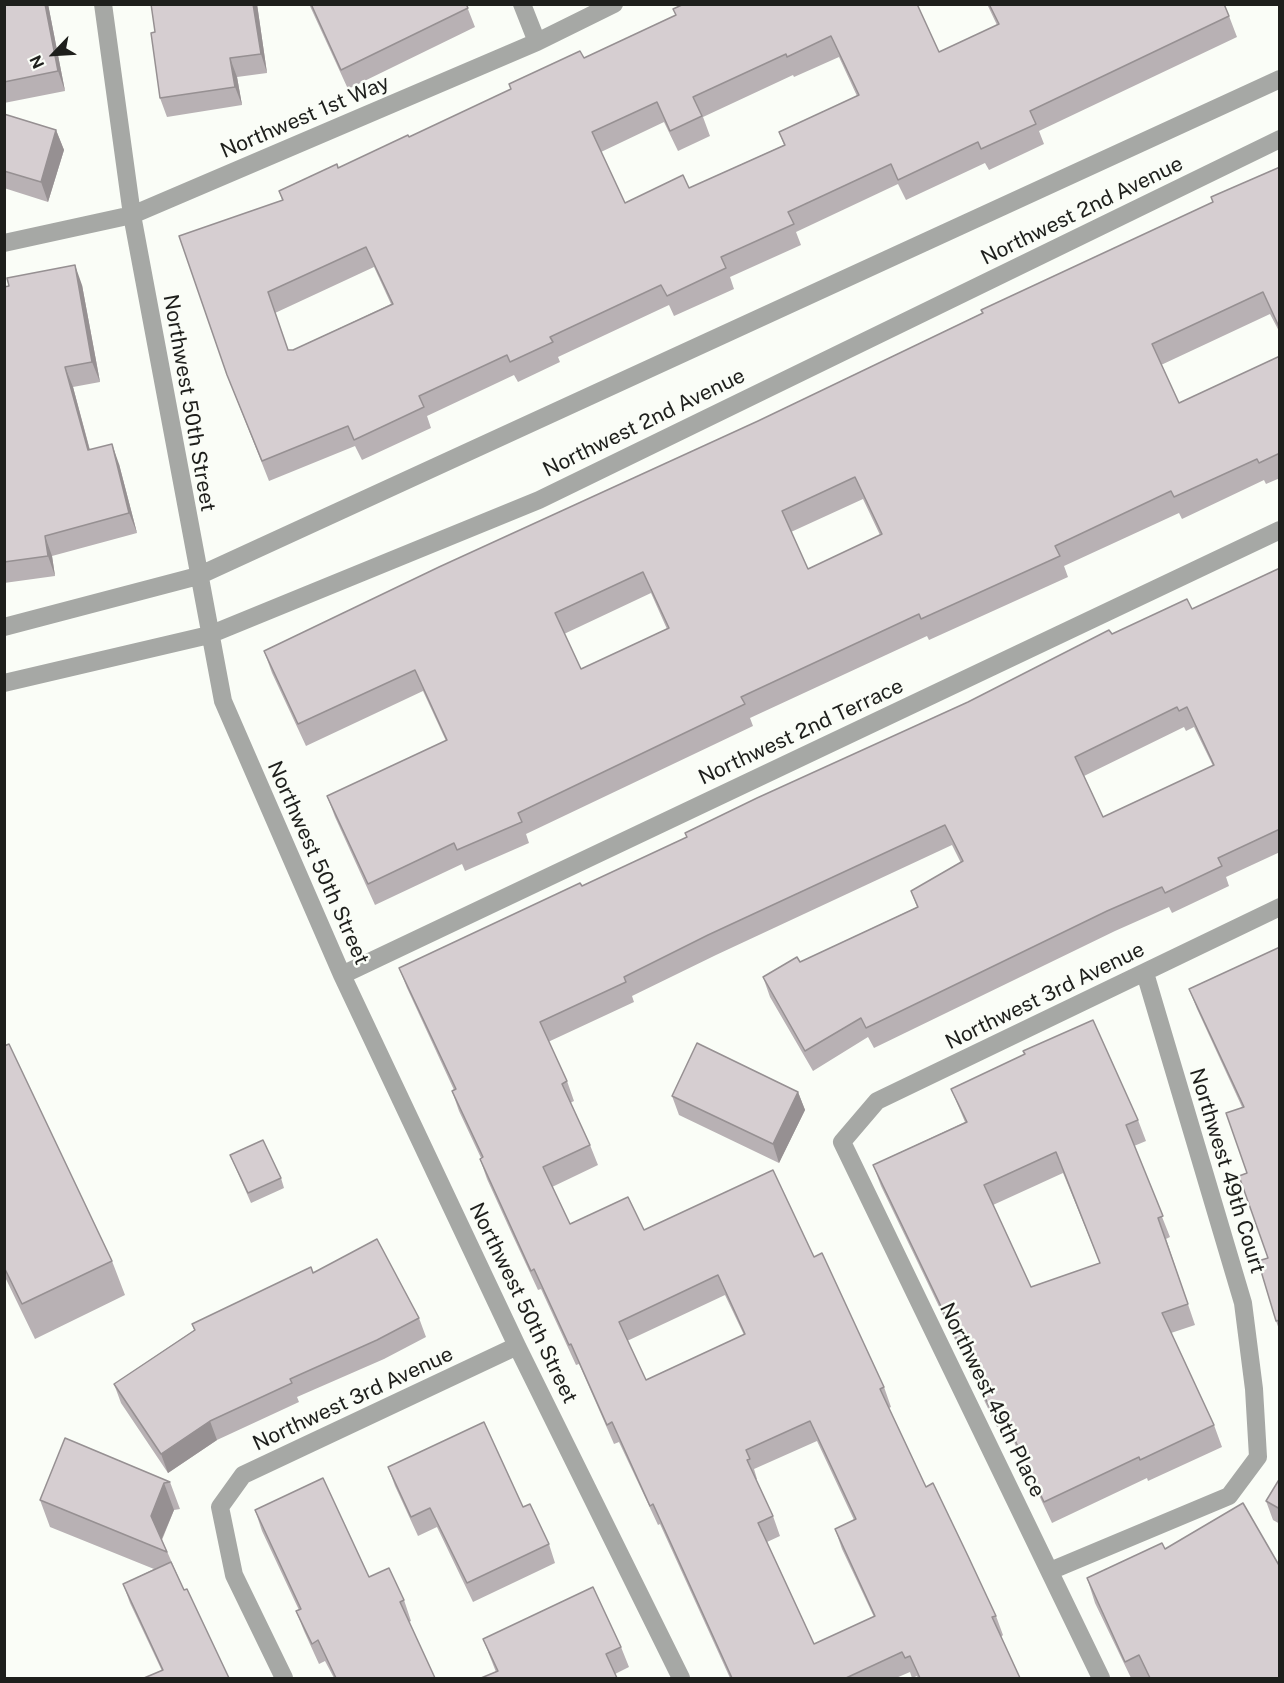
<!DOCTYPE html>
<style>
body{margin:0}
#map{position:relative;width:1284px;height:1683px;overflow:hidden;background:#fafdf7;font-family:"Public Sans",sans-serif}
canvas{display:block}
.frame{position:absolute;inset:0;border:6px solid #1e1f1c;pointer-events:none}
.north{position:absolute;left:24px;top:24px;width:60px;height:60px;-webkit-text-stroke:4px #fafdf7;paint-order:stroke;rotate:245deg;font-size:16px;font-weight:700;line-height:24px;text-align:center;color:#1e1f1c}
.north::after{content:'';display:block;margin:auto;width:21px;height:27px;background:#1e1f1c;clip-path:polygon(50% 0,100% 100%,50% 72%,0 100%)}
</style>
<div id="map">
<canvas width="1284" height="1683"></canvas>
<div class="frame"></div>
<div class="north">N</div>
</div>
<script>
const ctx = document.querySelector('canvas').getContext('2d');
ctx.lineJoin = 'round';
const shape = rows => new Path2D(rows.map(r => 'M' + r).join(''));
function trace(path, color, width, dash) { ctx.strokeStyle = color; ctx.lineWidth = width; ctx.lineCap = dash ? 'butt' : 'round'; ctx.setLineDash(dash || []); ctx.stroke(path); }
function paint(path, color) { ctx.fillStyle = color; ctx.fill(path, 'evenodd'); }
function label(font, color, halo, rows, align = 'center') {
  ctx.font = font + ' "Public Sans",sans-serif'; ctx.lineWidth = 5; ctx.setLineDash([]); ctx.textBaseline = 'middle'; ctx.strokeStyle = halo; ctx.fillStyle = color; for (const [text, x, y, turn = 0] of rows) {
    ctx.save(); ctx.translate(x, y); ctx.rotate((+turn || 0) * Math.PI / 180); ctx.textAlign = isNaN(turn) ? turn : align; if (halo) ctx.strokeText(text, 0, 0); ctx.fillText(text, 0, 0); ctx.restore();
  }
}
const minor = shape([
 [103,4,132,215,223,701,342,975,517,1346,681,1678],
 [522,4,537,42],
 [4,243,132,215,537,42,614,4],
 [4,627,198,576,1280,79],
 [4,683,209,635,539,500,1280,139],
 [342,975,1280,530],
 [1050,1571,1229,1496,1258,1457,1254,1389,1243,1303,1145,973],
 [284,1678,234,1575,220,1507,243,1475,517,1346],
 [1101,1678,842,1142,877,1101,1280,907]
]);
const wall = shape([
 [4,4,48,4,65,91,4,103],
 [151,4,257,4,267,73,237,77,242,105,167,117,160,98,155,32],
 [309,4,466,4,475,27,348,89],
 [987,4,1224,4,1229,16,1237,37,1039,131,1044,144,989,170,985,163,906,200,898,184,796,232,801,245,730,277,734,289,674,316,669,305,558,357,560,362,518,382,514,375,427,416,431,428,362,460,355,446,269,481,227,375,282,200,279,191,338,168,409,137,511,90,509,84,584,58,676,15,673,9,939,52,997,25],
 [839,57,857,96,779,132,784,145,689,188,625,203,601,152,664,122,678,151,710,136,703,117,793,75,794,77],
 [374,267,391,304,293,350,288,350,275,313],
 [4,114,56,130,64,150,48,202,4,188],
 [1280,167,1280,333,1270,314,1161,365,1179,403,1280,356,1280,478,1266,484,1264,480,1182,519,1179,513,1064,566,1068,577,929,640,927,636,750,718,753,726,526,834,529,843,465,871,462,864,375,905,335,817,327,796,446,741,423,691,306,746,272,673,264,651,758,421,1213,202,1211,197],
 [863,499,880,535,808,569,791,532],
 [651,593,667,629,581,669,564,634],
 [82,285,100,382,73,387,90,450,119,464,137,533,52,556,55,576,4,583,4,287],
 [1280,568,1280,852,1226,877,1229,886,1172,913,1169,907,1115,931,874,1048,868,1037,813,1071,770,997,763,977,800,962,917,907,911,891,961,863,952,845,716,955,632,996,634,1002,548,1042,567,1081,574,1101,570,1103,590,1145,598,1165,552,1187,570,1224,644,1230,814,1257,884,1387,891,1407,889,1408,926,1487,996,1616,1003,1635,1001,1637,1020,1678,918,1678,917,1676,912,1678,910,1672,896,1678,730,1678,660,1524,658,1525,619,1442,614,1444,579,1364,576,1365,541,1289,538,1290,512,1234,487,1179,480,1159,481,1158,459,1111,452,1091,454,1090,407,988,399,968,582,886,687,838,968,702,1112,634,1192,609],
 [1184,727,1186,731,1194,727,1213,766,1103,817,1084,776],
 [725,1295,744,1335,646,1380,627,1341],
 [817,1441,854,1520,835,1529,842,1549,874,1617,814,1644,767,1542,780,1536,773,1516,756,1479,757,1479,754,1469],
 [1280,947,1280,1332,1276,1321,1268,1258,1247,1173,1242,1107,1197,1009,1189,989],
 [4,1046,112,1261,125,1295,35,1339,4,1275],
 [951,1089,1138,1120,1146,1141,1134,1146,1170,1237,1166,1239,1195,1325,1171,1333,1214,1425,1222,1447,1148,1481,1147,1478,1052,1523,1005,1423,997,1427,881,1186,873,1165,965,1122],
 [1063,1173,1100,1263,1031,1287,993,1205],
 [798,1092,805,1110,779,1163,679,1115,672,1096],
 [230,1155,281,1178,284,1188,251,1203],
 [313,1273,419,1318,426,1337,384,1359,297,1397,299,1402,217,1440,168,1473,121,1403,114,1384,194,1330,192,1324],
 [388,1467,523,1507,549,1544,555,1563,473,1602,437,1527,418,1536,395,1486],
 [1280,1478,1280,1524,1273,1520,1266,1501],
 [170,1482,180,1509,174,1510,162,1540,184,1590,229,1678,162,1671,130,1603,123,1584,154,1569,50,1527,40,1500],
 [255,1510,369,1577,404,1600,411,1621,409,1622,435,1678,334,1678,325,1661,319,1664,304,1631,296,1611,299,1610,262,1531],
 [1165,1549,1280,1678,1131,1678,1095,1603,1087,1578],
 [483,1639,621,1647,629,1667,615,1674,496,1672]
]);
const shadedWall = shape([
 [45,4,48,4,65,91,58,71],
 [253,4,257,4,267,73,261,54],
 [230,58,237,77,242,105,235,87],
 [56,130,64,150,48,202,41,182],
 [75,265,82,285,100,382,92,362],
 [65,367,73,387,95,470,88,450],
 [112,444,119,464,137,533,129,513],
 [45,536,52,556,55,576,48,556],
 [798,1092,805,1110,779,1163,773,1144],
 [210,1421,217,1440,168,1473,161,1454],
 [164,1483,174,1510,160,1543,151,1516]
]);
const building = shape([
 [4,4,45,4,58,71,4,82,4,4],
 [151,4,253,4,261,54,230,58,235,87,160,98,151,33,155,32,151,4],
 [311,4,466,4,468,8,341,70,311,4],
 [684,4,917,4,939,52,999,24,989,4,1224,4,1229,16,1030,111,1036,124,981,149,978,142,898,180,891,164,788,212,794,224,721,257,726,268,667,296,661,285,550,337,553,342,510,362,507,355,419,396,424,407,354,440,348,426,262,461,227,375,179,236,283,200,279,191,337,164,338,168,408,135,409,137,511,89,509,84,580,51,584,58,676,15,673,9,684,4],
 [831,36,859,95,779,132,785,145,689,188,683,175,625,203,592,132,657,102,670,131,702,116,693,97,786,54,787,57,831,36],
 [366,247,393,304,293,350,288,350,268,292,366,247],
 [4,114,56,130,41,182,4,171,4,114],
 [1280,167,1280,329,1263,292,1152,344,1179,403,1280,356,1280,453,1259,463,1257,459,1174,497,1171,491,1055,546,1060,556,921,619,919,614,741,697,745,704,518,813,522,822,457,850,454,843,368,884,327,796,447,740,415,670,298,724,264,651,439,567,758,421,983,313,981,310,1213,202,1211,197,1280,167],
 [855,477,882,534,808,569,782,511,855,477],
 [643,572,669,628,581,669,555,613,643,572],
 [75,265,92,362,65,367,88,450,112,444,129,513,45,536,48,556,4,562,4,287,9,286,7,278,75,265],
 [1280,568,1280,829,1218,858,1222,866,1165,893,1162,887,1107,911,866,1028,861,1018,805,1051,763,977,797,957,800,962,918,907,911,891,963,861,945,825,708,935,624,977,626,982,540,1022,567,1081,562,1084,590,1145,543,1167,570,1224,628,1197,644,1230,773,1170,814,1257,822,1253,884,1387,880,1389,926,1487,933,1483,968,1556,996,1616,992,1617,1020,1678,920,1678,910,1656,905,1658,902,1652,846,1678,732,1678,653,1504,650,1506,612,1422,607,1425,571,1344,569,1345,534,1269,531,1271,480,1159,483,1157,452,1091,456,1089,399,968,580,883,582,886,687,837,685,833,757,798,968,702,1109,630,1112,634,1187,599,1192,609,1280,568],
 [1177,707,1179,711,1187,707,1214,765,1103,817,1075,757,1177,707],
 [718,1275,745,1334,646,1380,619,1322,718,1275],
 [810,1421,856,1519,835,1529,875,1616,814,1644,758,1523,773,1516,747,1460,750,1459,746,1450,810,1421],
 [1280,947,1280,1320,1276,1321,1258,1261,1268,1258,1239,1176,1247,1173,1226,1113,1244,1107,1189,989,1280,947],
 [1093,1020,1138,1120,1126,1125,1163,1216,1158,1218,1188,1304,1162,1313,1214,1425,1140,1460,1139,1457,1044,1502,997,1402,989,1406,873,1165,967,1122,951,1089,1025,1054,1023,1051,1093,1020],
 [1056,1152,1100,1263,1031,1287,984,1185,1056,1152],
 [697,1043,798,1092,773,1144,672,1096,697,1043],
 [9,1044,112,1261,22,1304,4,1267,4,1046,9,1044],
 [263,1140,281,1178,248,1193,230,1155,263,1140],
 [377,1239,419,1318,377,1340,290,1379,292,1383,210,1421,161,1454,114,1384,195,1330,192,1324,311,1267,313,1273,377,1239],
 [484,1422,523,1507,530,1504,549,1544,467,1583,430,1508,411,1517,388,1467,484,1422],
 [65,1438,170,1482,164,1483,151,1516,167,1552,40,1500,65,1438],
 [323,1478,369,1577,389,1568,404,1600,400,1602,435,1678,336,1678,318,1640,312,1644,296,1611,301,1609,255,1510,323,1478],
 [1280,1478,1280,1509,1266,1501,1280,1478],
 [1243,1503,1280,1567,1280,1678,1150,1678,1139,1655,1125,1662,1087,1578,1162,1543,1165,1549,1243,1503],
 [171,1562,184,1590,187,1589,229,1678,144,1678,163,1670,123,1584,171,1562],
 [593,1587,621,1647,606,1654,617,1678,481,1678,498,1671,483,1639,593,1587]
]);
const streetNames = [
 ["Northwest 1st Way",305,117,-23],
 ["Northwest 2nd Avenue",1082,211,-26],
 ["Northwest 50th Street",189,403,80],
 ["Northwest 2nd Avenue",644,423,-26],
 ["Northwest 2nd Terrace",801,732,-25],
 ["Northwest 50th Street",318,863,66],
 ["Northwest 3rd Avenue",1045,996,-26],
 ["Northwest 49th Court",1227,1171,73],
 ["Northwest 50th Street",523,1303,64],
 ["Northwest 3rd Avenue",353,1399,-25],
 ["Northwest 49th Place",992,1400,64]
];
trace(minor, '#a6a8a5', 18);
paint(wall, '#b8b1b4');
paint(shadedWall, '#969092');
paint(building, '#d6ced1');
trace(building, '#969092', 1.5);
label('21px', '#1e1f1c', '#fafdf7', streetNames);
</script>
